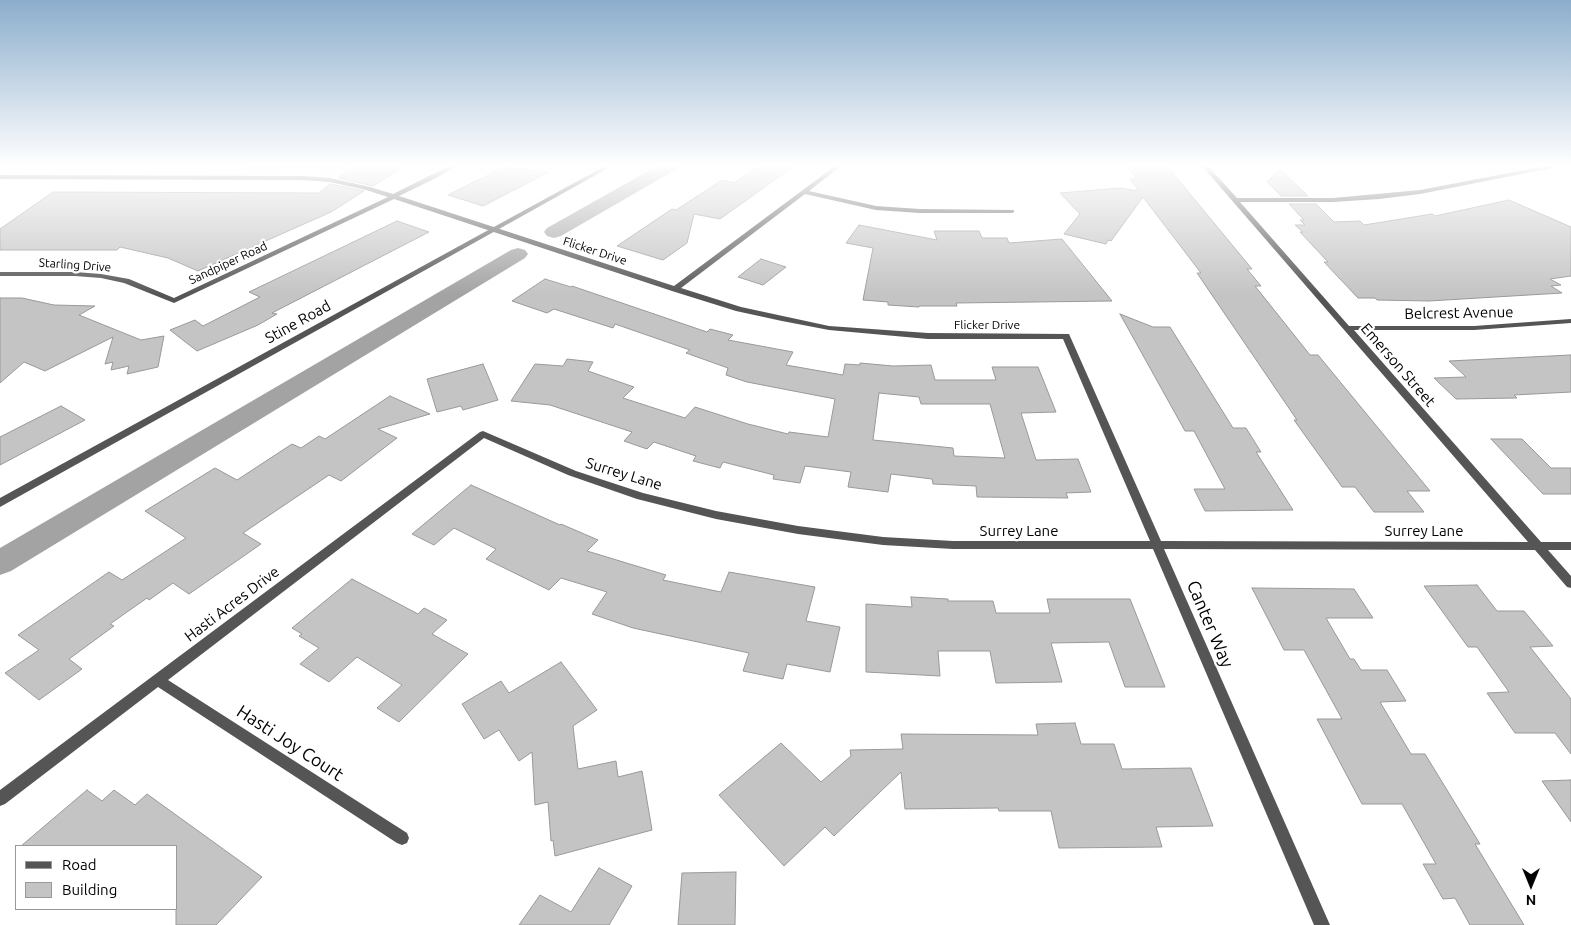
<!DOCTYPE html>
<style>
body{margin:0}
#map{position:relative;width:1571px;height:925px;overflow:hidden;background:#fff;font-family:Ubuntu,sans-serif}
canvas{display:block}
.legend{position:absolute;left:15px;top:845px;width:162px;height:65px;box-sizing:border-box;background:#fff;border:1px solid #999;margin:0;padding:6px 9px;list-style:none;font-size:15px;color:#000}
.legend li{display:flex;align-items:center;gap:10px;height:25px}
.legend b{width:25px;border:1px solid #999}
.north{position:absolute;left:1506px;top:860px;width:50px;height:50px;-webkit-text-stroke:4px #fff;paint-order:stroke;rotate:180deg;font-size:14px;font-weight:700;line-height:20px;text-align:center;color:#000}
.north::after{content:'';display:block;margin:auto;width:18px;height:22px;background:#000;clip-path:polygon(50% 0,100% 100%,50% 72%,0 100%)}
</style>
<div id="map">
<canvas width="1571" height="925"></canvas>
<ul class="legend">
<li><b style="height:6px;background:#555"></b>Road</li>
<li><b style="height:14px;background:#c4c4c4"></b>Building</li>
</ul>
<div class="north">N</div>
</div>
<script>
const ctx = document.querySelector('canvas').getContext('2d');
ctx.lineJoin = 'round';
function paint(path, color) { ctx.fillStyle = color; ctx.fill(path, 'evenodd'); }
const shape = rows => new Path2D(rows.map(r => 'M' + r).join(''));
function trace(path, color, width, dash) { ctx.strokeStyle = color; ctx.lineWidth = width; ctx.lineCap = dash ? 'butt' : 'round'; ctx.setLineDash(dash || []); ctx.stroke(path); }
function label(font, color, halo, rows, align = 'center') {
  ctx.font = font + ' Ubuntu,sans-serif'; ctx.lineWidth = 4.5; ctx.setLineDash([]); ctx.textBaseline = 'middle'; ctx.strokeStyle = halo; ctx.fillStyle = color; for (const [text, x, y, turn = 0] of rows) {
    ctx.save(); ctx.translate(x, y); ctx.rotate((+turn || 0) * Math.PI / 180); ctx.textAlign = isNaN(turn) ? turn : align; if (halo) ctx.strokeText(text, 0, 0); ctx.fillText(text, 0, 0); ctx.restore();
  }
}
const green = shape([
 [218,166,347,166,343,171,216,167]
]);
const canal = shape([
 [657,166,678,166,675,170,561,236,554,238,547,236,544,232,547,228,657,166],
 [518,248,525,250,528,254,525,258,11,571,0,575,0,548,511,250,518,248]
]);
const building = shape([
 [354,166,405,166,373,186,338,178,354,166],
 [759,166,794,166,720,219,694,214,687,243,663,260,617,246,672,209,676,210,722,180,734,183,759,166],
 [1127,166,1167,166,1252,269,1247,269,1261,286,1255,286,1310,355,1318,355,1430,491,1407,491,1424,512,1374,512,1355,487,1342,487,1294,420,1297,420,1197,273,1201,273,1143,197,1111,241,1108,240,1106,244,1064,234,1080,214,1060,193,1121,188,1139,191,1130,179,1137,179,1127,166],
 [504,167,549,172,483,206,448,195,504,167],
 [1280,169,1308,196,1281,196,1267,182,1280,169],
 [330,184,364,191,331,212,198,271,168,258,120,247,117,250,0,250,0,229,53,192,319,193,330,184],
 [1509,200,1571,227,1571,276,1550,279,1561,285,1551,286,1562,293,1429,301,1377,300,1375,298,1358,298,1324,262,1328,262,1300,232,1303,232,1295,225,1305,225,1300,220,1304,220,1289,204,1316,204,1334,222,1360,221,1364,225,1432,214,1435,216,1509,200],
 [397,221,429,232,272,313,277,314,258,325,197,351,170,330,195,320,203,326,260,297,249,292,397,221],
 [859,225,937,240,934,231,979,231,982,238,1007,238,1009,243,1062,239,1112,301,956,303,957,306,919,306,919,307,888,305,888,302,863,300,873,248,846,243,859,225],
 [761,259,786,267,763,285,738,277,761,259],
 [545,279,571,287,572,286,707,332,710,329,733,335,728,340,793,352,786,365,843,375,845,364,860,365,860,363,893,366,931,365,935,380,996,380,992,367,1038,367,1056,412,1021,413,1036,460,1078,459,1091,492,1066,493,1068,498,977,497,976,486,933,484,932,479,891,474,888,492,848,487,851,472,805,466,800,483,773,479,774,475,723,462,720,468,693,461,696,456,654,442,647,449,624,441,632,432,550,405,511,401,535,364,563,366,567,359,593,362,588,371,634,387,623,398,685,418,695,407,748,424,788,434,789,432,828,437,835,399,747,382,726,375,728,368,686,353,690,350,615,324,613,328,554,309,547,313,512,301,545,279],
 [879,393,919,397,921,404,990,404,1005,458,954,456,953,448,873,440,879,393],
 [0,298,22,298,54,305,95,306,79,315,141,340,164,336,158,367,127,374,129,366,111,370,113,362,105,364,113,337,45,371,24,362,0,383,0,298],
 [1120,314,1153,327,1170,327,1233,428,1246,428,1261,452,1256,452,1293,510,1205,511,1194,489,1225,489,1194,431,1185,431,1120,314],
 [1571,355,1571,392,1514,395,1517,398,1456,399,1434,378,1466,377,1449,361,1571,355],
 [483,364,498,400,463,410,461,406,437,412,427,379,483,364],
 [390,396,430,414,378,429,397,438,341,481,329,475,243,533,261,544,189,594,173,583,149,600,147,598,110,624,114,626,69,659,82,669,39,700,5,673,39,650,18,635,109,572,122,580,186,538,145,511,215,468,237,480,292,444,301,448,319,436,325,439,390,396],
 [61,406,85,420,0,465,0,437,61,406],
 [1491,439,1522,439,1551,468,1571,468,1571,494,1543,494,1491,439],
 [471,485,560,525,561,524,598,540,587,551,666,575,663,580,721,592,729,572,815,587,806,621,840,627,830,672,787,664,783,679,743,671,749,653,633,628,592,614,607,592,561,578,549,590,486,559,496,549,454,528,434,545,412,534,471,485],
 [352,579,418,614,424,608,447,620,432,634,468,654,399,722,377,708,402,685,357,657,329,682,300,664,319,648,299,636,302,634,292,628,352,579],
 [1477,585,1497,611,1524,611,1553,646,1530,647,1571,699,1571,754,1555,733,1515,733,1487,693,1509,692,1477,647,1468,647,1424,586,1477,585],
 [1252,588,1354,589,1373,618,1326,618,1350,659,1354,659,1361,670,1387,670,1406,701,1380,702,1411,754,1425,754,1480,844,1475,844,1524,925,1470,925,1455,898,1443,899,1423,864,1436,864,1402,804,1362,804,1317,719,1342,719,1304,650,1284,650,1252,588],
 [911,597,948,599,948,601,993,601,996,613,1050,613,1047,599,1130,599,1165,687,1125,687,1109,642,1051,643,1062,682,996,683,990,651,938,651,940,676,866,672,866,604,912,607,911,597],
 [561,662,597,710,573,726,578,769,616,761,618,777,642,771,652,830,555,856,553,840,551,841,548,802,535,805,532,752,519,761,499,730,484,739,462,704,501,681,509,693,561,662],
 [1075,723,1081,744,1114,744,1122,769,1191,768,1213,826,1156,827,1162,847,1059,848,1051,811,999,811,998,808,905,809,901,772,834,836,825,827,784,866,719,795,781,743,821,782,851,756,850,750,903,749,901,734,1038,735,1036,724,1075,723],
 [1571,780,1571,822,1542,781,1571,780],
 [87,790,102,801,114,790,135,805,147,794,262,877,216,925,176,925,176,846,21,846,87,790],
 [599,868,632,886,609,925,519,925,540,895,571,912,599,868],
 [736,872,735,925,678,925,682,873,736,872]
]);
const minor = shape([
 [449,166,456,166,438,177,399,196,674,286,835,166,841,166,809,191,876,206,920,209,1014,210,1014,212,1012,213,920,213,876,210,805,194,681,288,741,307,829,326,928,333,1069,334,1161,541,1528,542,1202,166,1208,166,1237,198,1333,198,1420,190,1545,166,1555,166,1552,168,1420,194,1379,199,1333,202,1240,202,1349,326,1474,326,1571,319,1571,323,1474,330,1354,330,1541,542,1571,542,1571,550,1548,550,1571,576,1571,588,1567,587,1535,550,1164,549,1330,925,1314,925,1153,549,953,549,883,545,798,534,716,519,637,499,568,475,484,438,168,680,407,833,409,838,407,843,402,845,397,843,158,687,5,804,0,806,0,790,480,432,483,431,576,471,643,493,716,511,798,526,883,537,953,541,1150,541,1063,339,928,339,829,330,782,321,736,311,672,291,394,199,174,303,124,283,101,278,75,276,0,276,0,272,75,272,101,274,129,279,174,298,388,197,366,190,330,182,303,180,0,179,0,175,303,176,330,178,370,187,393,194,449,166]
]);
const tertiary = shape([
 [605,166,612,166,0,507,0,498,605,166]
]);
const farStreetnames = [
 ["Flicker Drive",595,251,18],
 ["Sandpiper Road",228,263,-25],
 ["Starling Drive",75,265,4],
 ["Flicker Drive",987,325]
];
const streetNames = [
 ["Belcrest Avenue",1459,313,-1],
 ["Stine Road",298,322,-29],
 ["Emerson Street",1398,365,49],
 ["Surrey Lane",624,474,17],
 ["Surrey Lane",1019,531],
 ["Surrey Lane",1424,531],
 ["Hasti Acres Drive",232,604,-37]
];
const nearStreetnames = [
 ["Canter Way",1210,624,67],
 ["Hasti Joy Court",290,743,33]
];
paint(green, '#dcdcdc');
paint(canal, '#a3a3a3');
paint(building, '#c4c4c4');
trace(building, '#999', 1);
paint(minor, '#555');
paint(tertiary, '#555');
const sky = ctx.createLinearGradient(0, 0, 0, 295);
sky.addColorStop(0, '#8cadcc');
sky.addColorStop(0.56, '#fff');
sky.addColorStop(1, '#ffffff00');
ctx.fillStyle = sky;
ctx.fillRect(0, 0, 1571, 295);
label('12px', '#000', '#fff', farStreetnames);
label('15px', '#000', '#fff', streetNames);
label('18px', '#000', '#fff', nearStreetnames);
</script>
